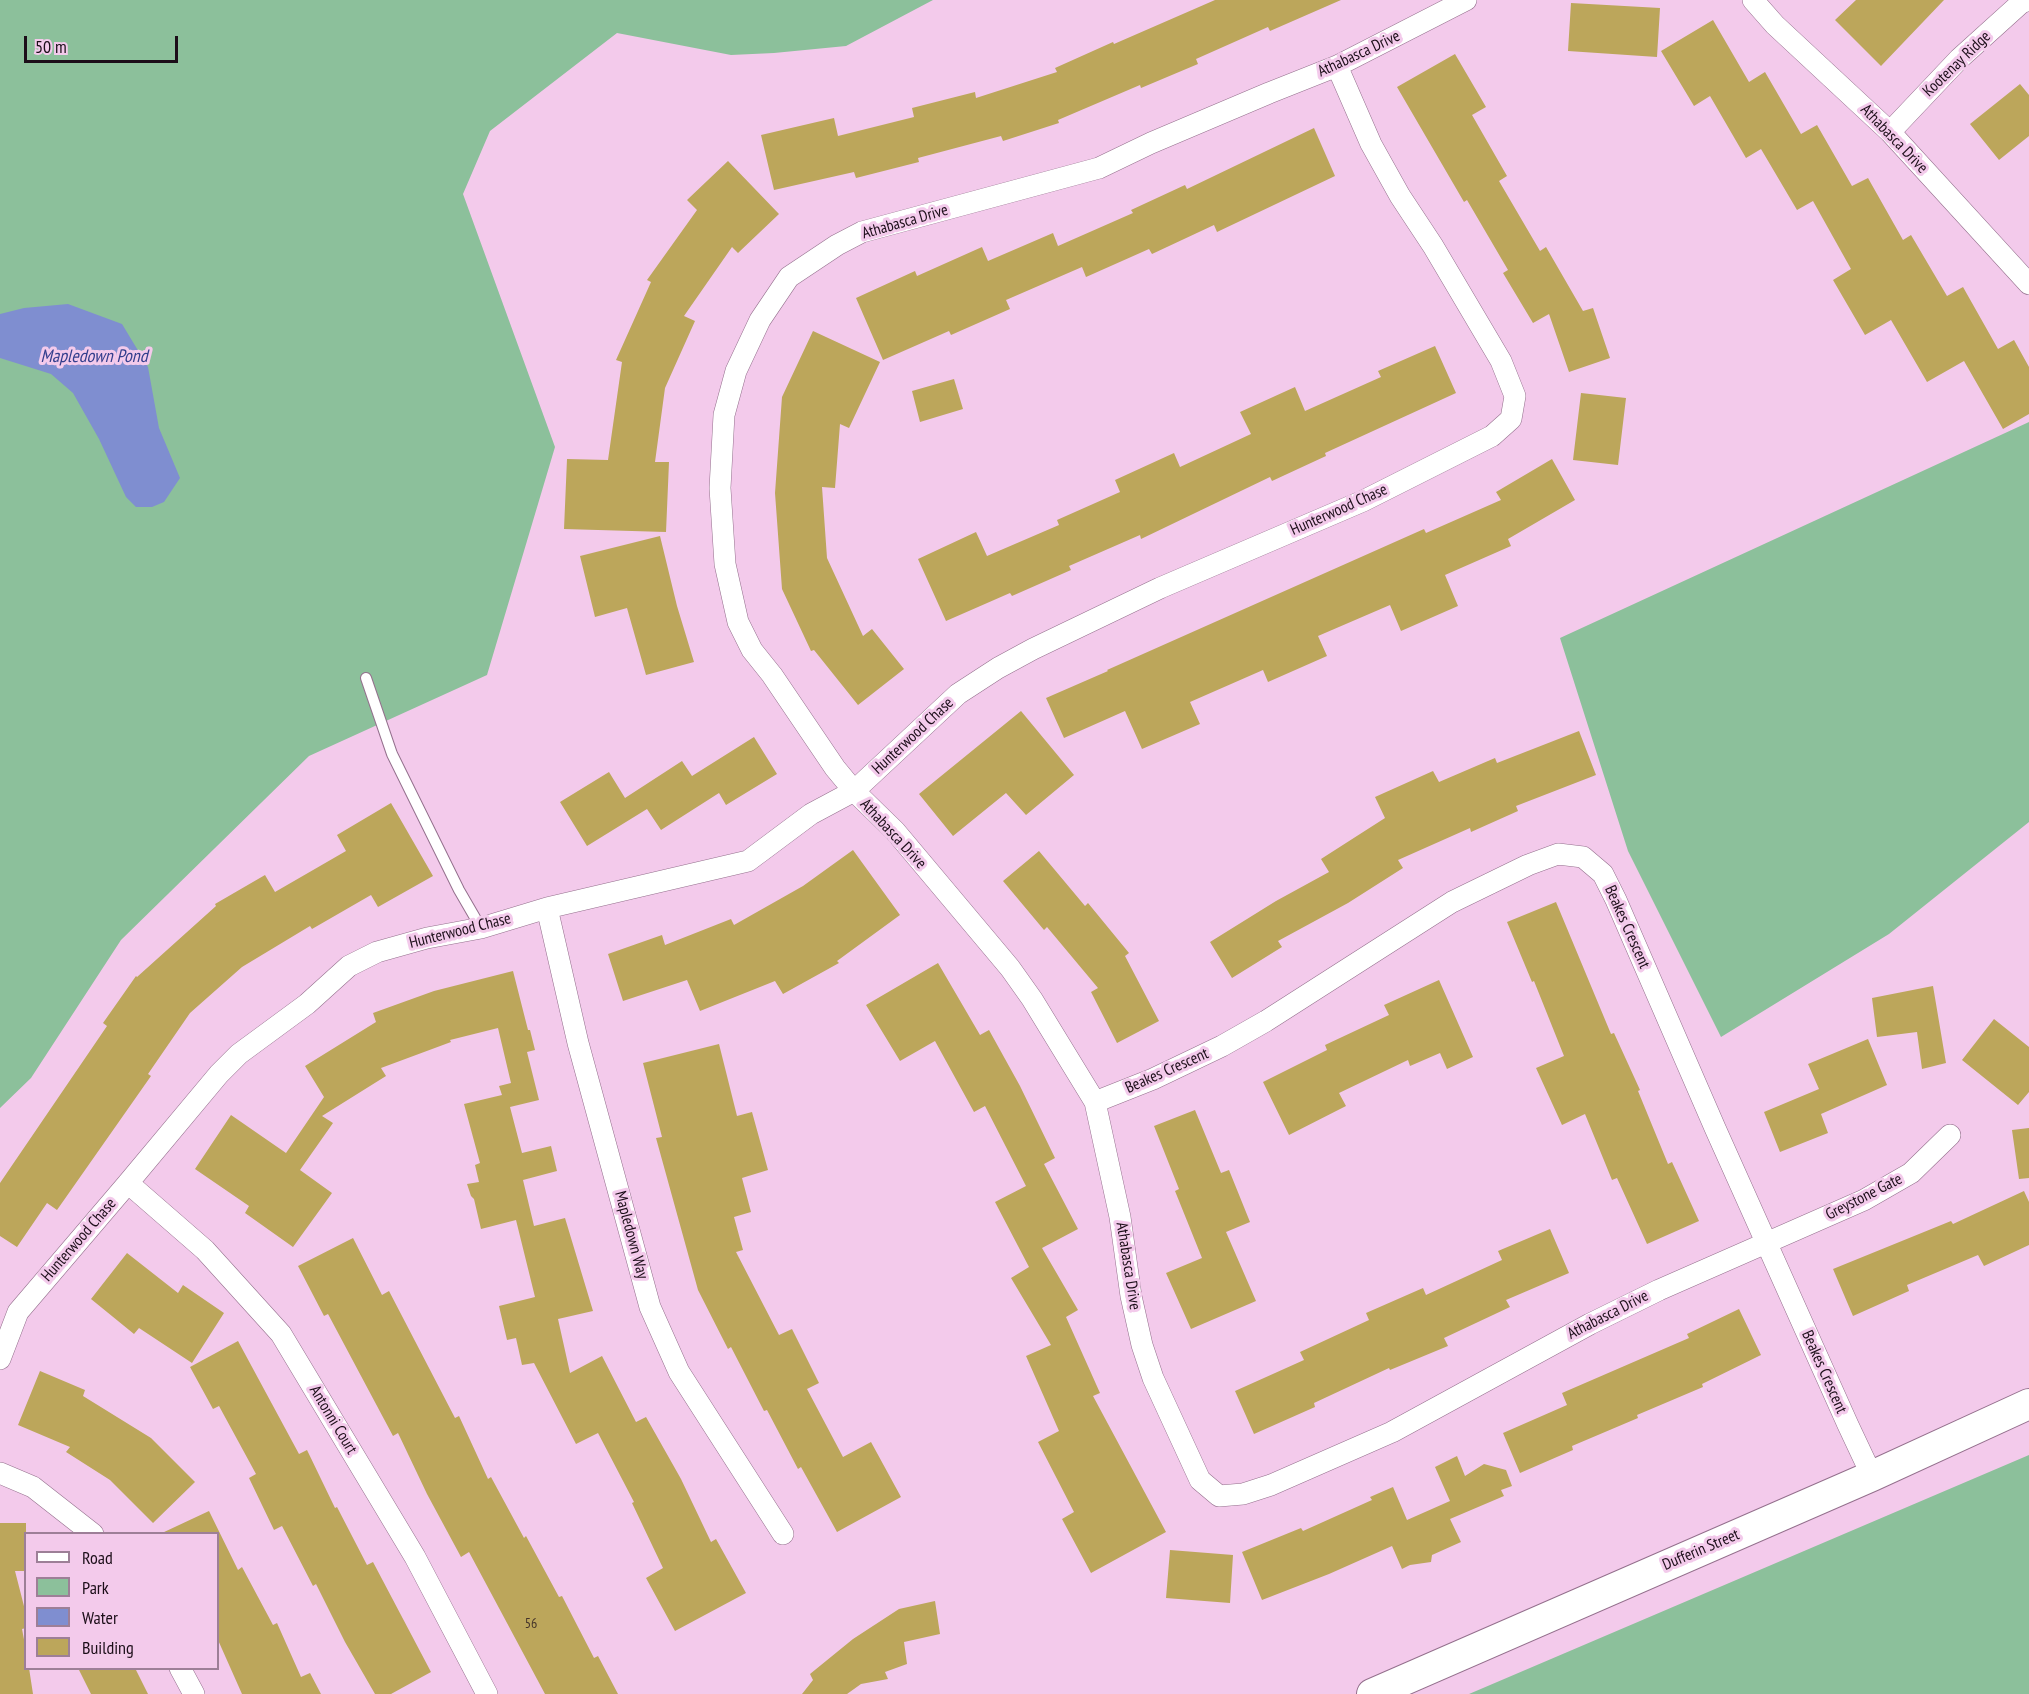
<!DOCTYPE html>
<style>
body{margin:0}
#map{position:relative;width:2029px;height:1694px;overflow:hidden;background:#f3caeb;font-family:"PT Sans Narrow",sans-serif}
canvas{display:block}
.legend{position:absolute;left:24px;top:1532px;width:195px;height:138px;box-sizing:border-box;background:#f3caeb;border:2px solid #9d7f97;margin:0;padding:8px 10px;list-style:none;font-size:18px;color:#1c0e19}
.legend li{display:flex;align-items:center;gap:12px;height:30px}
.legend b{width:30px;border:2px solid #9d7f97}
.scale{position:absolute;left:24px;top:36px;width:154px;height:27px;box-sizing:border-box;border:3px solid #1c0e19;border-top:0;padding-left:8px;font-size:18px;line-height:21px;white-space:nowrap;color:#1c0e19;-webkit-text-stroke:4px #f3caeb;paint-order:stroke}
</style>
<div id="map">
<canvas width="2029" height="1694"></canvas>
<ul class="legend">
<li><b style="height:8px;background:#fff"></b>Road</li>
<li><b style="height:16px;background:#8cc09b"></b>Park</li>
<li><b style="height:16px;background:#7f8ed0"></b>Water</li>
<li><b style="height:16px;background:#bca65b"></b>Building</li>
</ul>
<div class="scale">50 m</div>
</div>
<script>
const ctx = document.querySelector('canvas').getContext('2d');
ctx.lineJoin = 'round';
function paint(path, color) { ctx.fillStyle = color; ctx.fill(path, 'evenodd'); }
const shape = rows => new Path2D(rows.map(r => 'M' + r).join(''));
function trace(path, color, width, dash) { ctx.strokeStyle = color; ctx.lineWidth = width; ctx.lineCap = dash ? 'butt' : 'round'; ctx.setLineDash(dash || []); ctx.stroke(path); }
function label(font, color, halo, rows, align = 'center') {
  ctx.font = font + ' "PT Sans Narrow",sans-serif'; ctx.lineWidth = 6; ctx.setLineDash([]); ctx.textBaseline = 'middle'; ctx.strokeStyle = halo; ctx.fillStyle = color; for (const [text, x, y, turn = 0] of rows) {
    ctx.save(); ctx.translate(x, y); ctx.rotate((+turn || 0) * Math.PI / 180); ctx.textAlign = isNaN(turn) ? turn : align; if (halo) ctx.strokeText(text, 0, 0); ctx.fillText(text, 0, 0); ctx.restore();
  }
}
const green = shape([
 [0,0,933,0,846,46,774,53,731,55,617,33,490,131,463,194,555,447,487,675,309,756,121,940,31,1078,0,1108],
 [2029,422,2029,822,1889,934,1721,1037,1628,851,1560,638],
 [2029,1455,2029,1694,1469,1694]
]);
const water = shape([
 [68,304,122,324,148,367,159,428,180,478,164,502,152,507,136,507,126,497,99,439,73,393,51,374,0,358,0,314,24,308]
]);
const building = shape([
 [1215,0,1341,0,1270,31,1268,27,1196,59,1198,64,1141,88,1140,85,1058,120,1059,123,1003,141,1001,136,918,158,919,162,856,178,854,172,774,190,761,135,834,118,838,136,914,117,912,108,975,92,976,98,1057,72,1055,68,1113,42,1114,44],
 [1856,0,1944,0,1881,66,1835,20],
 [1571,3,1660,8,1657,57,1568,51],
 [1713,20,1749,82,1765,72,1801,134,1817,125,1852,186,1868,178,1903,240,1911,235,1947,296,1963,287,1998,349,2014,340,2029,367,2029,414,2003,429,1964,361,1927,382,1891,320,1865,335,1833,280,1851,269,1813,201,1797,210,1761,149,1746,158,1710,96,1694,106,1661,51],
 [1455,54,1486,107,1472,115,1507,176,1499,181,1540,251,1546,247,1583,311,1593,308,1610,358,1569,372,1549,314,1533,323,1503,273,1508,270,1467,200,1464,202,1397,87],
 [2020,84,2029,95,2029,136,1999,160,1970,124],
 [1314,128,1335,176,1217,232,1214,225,1152,254,1149,249,1086,277,1082,267,1006,300,1010,309,951,335,949,331,883,360,856,298,915,271,917,276,982,247,988,261,1053,233,1058,246,1133,213,1131,210,1185,185,1187,189],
 [728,161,779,214,738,253,732,247,684,316,695,321,665,388,655,462,669,462,666,532,564,529,567,459,608,460,622,362,616,360,651,282,647,280,697,210,687,200],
 [813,331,880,362,849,428,840,424,835,488,822,487,827,558,863,636,872,629,904,669,858,705,814,650,811,651,782,589,775,493,782,397],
 [1435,346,1456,393,1325,453,1326,456,1272,481,1270,477,1141,539,1140,535,1069,566,1071,570,1012,596,1010,593,946,621,918,559,976,532,987,556,1059,525,1057,520,1120,492,1115,480,1174,453,1180,467,1251,434,1240,412,1295,387,1305,411,1381,377,1378,371],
 [954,379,963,409,920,422,912,391],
 [1581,393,1626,398,1618,465,1573,460],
 [1552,459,1575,500,1508,539,1511,546,1445,575,1458,606,1401,631,1390,605,1318,636,1327,656,1268,682,1263,670,1190,702,1200,724,1142,749,1125,711,1064,738,1046,698,1108,671,1107,670,1424,529,1426,533,1501,500,1496,492],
 [660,536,677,606,694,662,646,675,627,608,595,617,580,556],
 [1021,711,1074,775,1026,815,1006,793,953,836,919,794],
 [1579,731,1596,775,1516,806,1518,811,1471,832,1470,828,1398,860,1403,868,1348,903,1278,941,1282,947,1232,978,1210,942,1276,901,1329,872,1321,859,1385,818,1375,797,1433,771,1439,782,1495,758,1497,763],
 [754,737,777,774,726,805,719,793,661,830,647,809,587,846,560,802,609,772,625,798,682,761,692,776],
 [391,803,433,876,378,907,371,895,312,929,310,926,242,967,190,1013,148,1074,151,1076,57,1210,47,1203,17,1247,0,1236,0,1183,107,1026,103,1023,136,976,137,977,216,906,215,904,265,875,275,892,346,851,337,835],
 [853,850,900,915,837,961,839,963,783,994,775,981,700,1011,687,980,623,1001,608,954,662,935,665,945,731,919,734,925,803,886],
 [1039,851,1085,906,1088,903,1129,953,1125,956,1159,1021,1117,1043,1091,992,1098,988,1047,927,1044,930,1003,881],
 [1556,902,1611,1034,1614,1033,1640,1090,1638,1091,1668,1164,1672,1162,1699,1221,1647,1244,1617,1178,1612,1180,1585,1114,1562,1125,1536,1068,1564,1056,1534,981,1532,982,1507,922],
 [938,963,980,1035,989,1030,1020,1086,1055,1158,1044,1164,1078,1229,1042,1248,1078,1310,1066,1317,1100,1393,1093,1396,1166,1532,1091,1573,1062,1519,1074,1512,1038,1442,1059,1431,1026,1356,1051,1345,1011,1278,1029,1267,995,1202,1026,1186,985,1106,974,1112,935,1041,900,1061,866,1005],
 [513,971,528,1030,530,1030,535,1050,527,1052,539,1100,510,1107,522,1153,551,1146,557,1171,523,1180,534,1226,565,1218,593,1311,558,1319,570,1373,602,1356,636,1422,646,1417,681,1479,711,1542,716,1539,746,1593,675,1631,646,1578,663,1568,632,1503,634,1502,598,1433,576,1444,534,1363,522,1365,516,1338,507,1340,499,1306,535,1297,516,1220,481,1229,474,1199,471,1196,467,1184,479,1182,475,1165,480,1163,464,1104,502,1095,499,1086,511,1083,498,1028,450,1040,451,1042,381,1068,386,1076,322,1116,333,1123,300,1170,332,1193,293,1247,245,1213,249,1206,195,1169,231,1115,286,1153,324,1097,305,1066,376,1022,373,1013,434,991],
 [1439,980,1473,1057,1447,1069,1440,1053,1410,1066,1408,1060,1339,1093,1346,1106,1289,1135,1263,1082,1327,1050,1325,1045,1389,1015,1384,1005],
 [1933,986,1946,1063,1922,1069,1917,1032,1877,1037,1872,998],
 [1994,1019,2029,1047,2029,1092,2018,1105,1962,1060],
 [1868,1039,1887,1085,1821,1114,1828,1133,1780,1152,1764,1112,1819,1089,1808,1064],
 [719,1044,737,1116,752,1112,768,1170,742,1178,751,1212,734,1217,743,1250,736,1252,779,1335,792,1329,819,1383,807,1389,843,1457,871,1442,901,1497,837,1532,801,1467,798,1469,767,1410,764,1411,731,1347,728,1349,698,1290,656,1138,662,1137,643,1063],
 [1195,1110,1221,1173,1229,1170,1250,1222,1226,1232,1256,1301,1191,1329,1166,1273,1202,1258,1175,1191,1179,1189,1154,1126],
 [2029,1128,2029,1178,2019,1179,2012,1130],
 [2024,1191,2029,1202,2029,1245,1984,1266,1978,1255,1907,1285,1909,1291,1853,1316,1833,1269,1951,1221,1953,1224],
 [1550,1229,1569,1273,1506,1300,1510,1307,1444,1338,1448,1346,1390,1370,1389,1368,1314,1403,1315,1407,1254,1434,1235,1391,1304,1360,1300,1352,1369,1320,1366,1313,1423,1288,1426,1295,1502,1260,1498,1251],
 [353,1238,382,1295,389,1291,455,1418,459,1416,488,1479,491,1477,524,1538,526,1536,559,1597,562,1596,594,1658,598,1656,618,1694,545,1694,469,1552,461,1557,427,1494,398,1433,393,1436,328,1314,324,1316,298,1266],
 [127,1253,178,1293,183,1285,224,1313,192,1363,139,1328,134,1334,91,1299],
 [1739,1309,1761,1355,1702,1384,1703,1387,1637,1415,1638,1418,1572,1446,1573,1450,1520,1473,1503,1433,1567,1405,1562,1393,1689,1338,1687,1334],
 [238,1341,299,1454,307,1450,335,1508,337,1507,367,1565,373,1562,431,1672,391,1694,375,1694,345,1642,316,1584,313,1586,282,1526,274,1530,249,1478,256,1474,219,1406,213,1409,190,1367],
 [40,1371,85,1390,83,1396,151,1438,195,1482,153,1523,110,1480,66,1452,70,1447,18,1425],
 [1457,1456,1465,1476,1484,1464,1506,1470,1512,1486,1501,1490,1504,1496,1450,1519,1461,1542,1432,1555,1431,1562,1410,1565,1402,1569,1392,1546,1329,1574,1262,1600,1242,1552,1301,1528,1303,1531,1372,1500,1370,1497,1393,1487,1407,1520,1450,1501,1435,1467],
 [209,1511,238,1570,242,1567,273,1625,277,1623,301,1677,310,1673,321,1694,242,1694,218,1640,218,1533,162,1533],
 [0,1523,26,1523,26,1571,15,1571,26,1614,26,1628,22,1629,26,1650,26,1668,29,1668,33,1694,0,1694],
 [1170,1550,1233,1555,1230,1603,1166,1598],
 [935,1601,940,1634,904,1642,907,1664,885,1672,888,1679,861,1684,847,1694,802,1694,813,1680,810,1674,853,1639,899,1609],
 [78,1668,135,1668,148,1694,91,1694]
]);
const lane = shape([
 [366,678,392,754,459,890,481,928]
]);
const street = shape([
 [1466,0,1337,66,1269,93,1151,143,1099,168,862,232,837,245,789,277,760,320,736,371,724,415,720,488,725,564,738,622,752,650,772,675,835,768,854,791,895,831,1010,968,1032,999,1095,1102,1120,1217,1131,1296,1142,1345,1153,1378,1200,1480,1219,1496,1243,1494,1271,1485,1392,1432,1590,1324,1659,1290,1864,1200,1911,1173,1950,1135],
 [1753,0,1775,25,1890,132,2029,284],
 [1890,132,1959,59,2021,3,2029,0],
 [547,908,578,1043,650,1307,679,1372,783,1534],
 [1095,1102,1153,1079,1222,1046,1266,1021,1452,902,1528,865,1558,854,1583,857,1603,874,1616,900,1715,1128,1848,1425,1872,1476],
 [128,1183,205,1250,281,1334,415,1557,487,1694],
 [0,1359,18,1312,128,1183,219,1074,239,1054,307,1004,349,966,377,952,427,938,481,928,547,908,748,861,811,814,854,791,958,694,998,668,1033,649,1160,588,1363,501,1492,436,1511,419,1515,396,1501,361,1433,246,1400,196,1371,144,1337,66],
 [0,1473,33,1487,93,1534],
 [180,1668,194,1694]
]);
const secondary = shape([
 [1372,1694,1872,1476,2029,1404]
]);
const numberNames = [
 ["56",531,1624]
];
const streetNames = [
 ["Athabasca Drive",1359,54,-25],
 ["Kootenay Ridge",1957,64,-44],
 ["Athabasca Drive",1894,139,46],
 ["Athabasca Drive",905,222,-16],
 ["Hunterwood Chase",1339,510,-24],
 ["Hunterwood Chase",913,736,-43],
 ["Athabasca Drive",893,834,47],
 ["Beakes Crescent",1627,927,66],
 ["Hunterwood Chase",460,931,-14],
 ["Beakes Crescent",1167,1071,-24],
 ["Greystone Gate",1864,1197,-27],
 ["Mapledown Way",631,1235,75],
 ["Hunterwood Chase",79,1240,-49],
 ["Athabasca Drive",1128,1266,81],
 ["Athabasca Drive",1608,1315,-27],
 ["Beakes Crescent",1824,1372,66],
 ["Antonni Court",333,1420,59],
 ["Dufferin Street",1701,1550,-23]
];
const waterNames = [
 ["Mapledown Pond",94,357]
];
paint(green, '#8cc09b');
paint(water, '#7f8ed0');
paint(building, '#bca65b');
trace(lane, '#94708d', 12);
trace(street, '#94708d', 22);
trace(secondary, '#94708d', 32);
trace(lane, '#fff', 10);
trace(street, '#fff', 21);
trace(secondary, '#fff', 30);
label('14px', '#44342a', null, numberNames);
label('16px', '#1c0e19', '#f3caeb', streetNames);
label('italic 18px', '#343f8d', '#f3caeb', waterNames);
</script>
